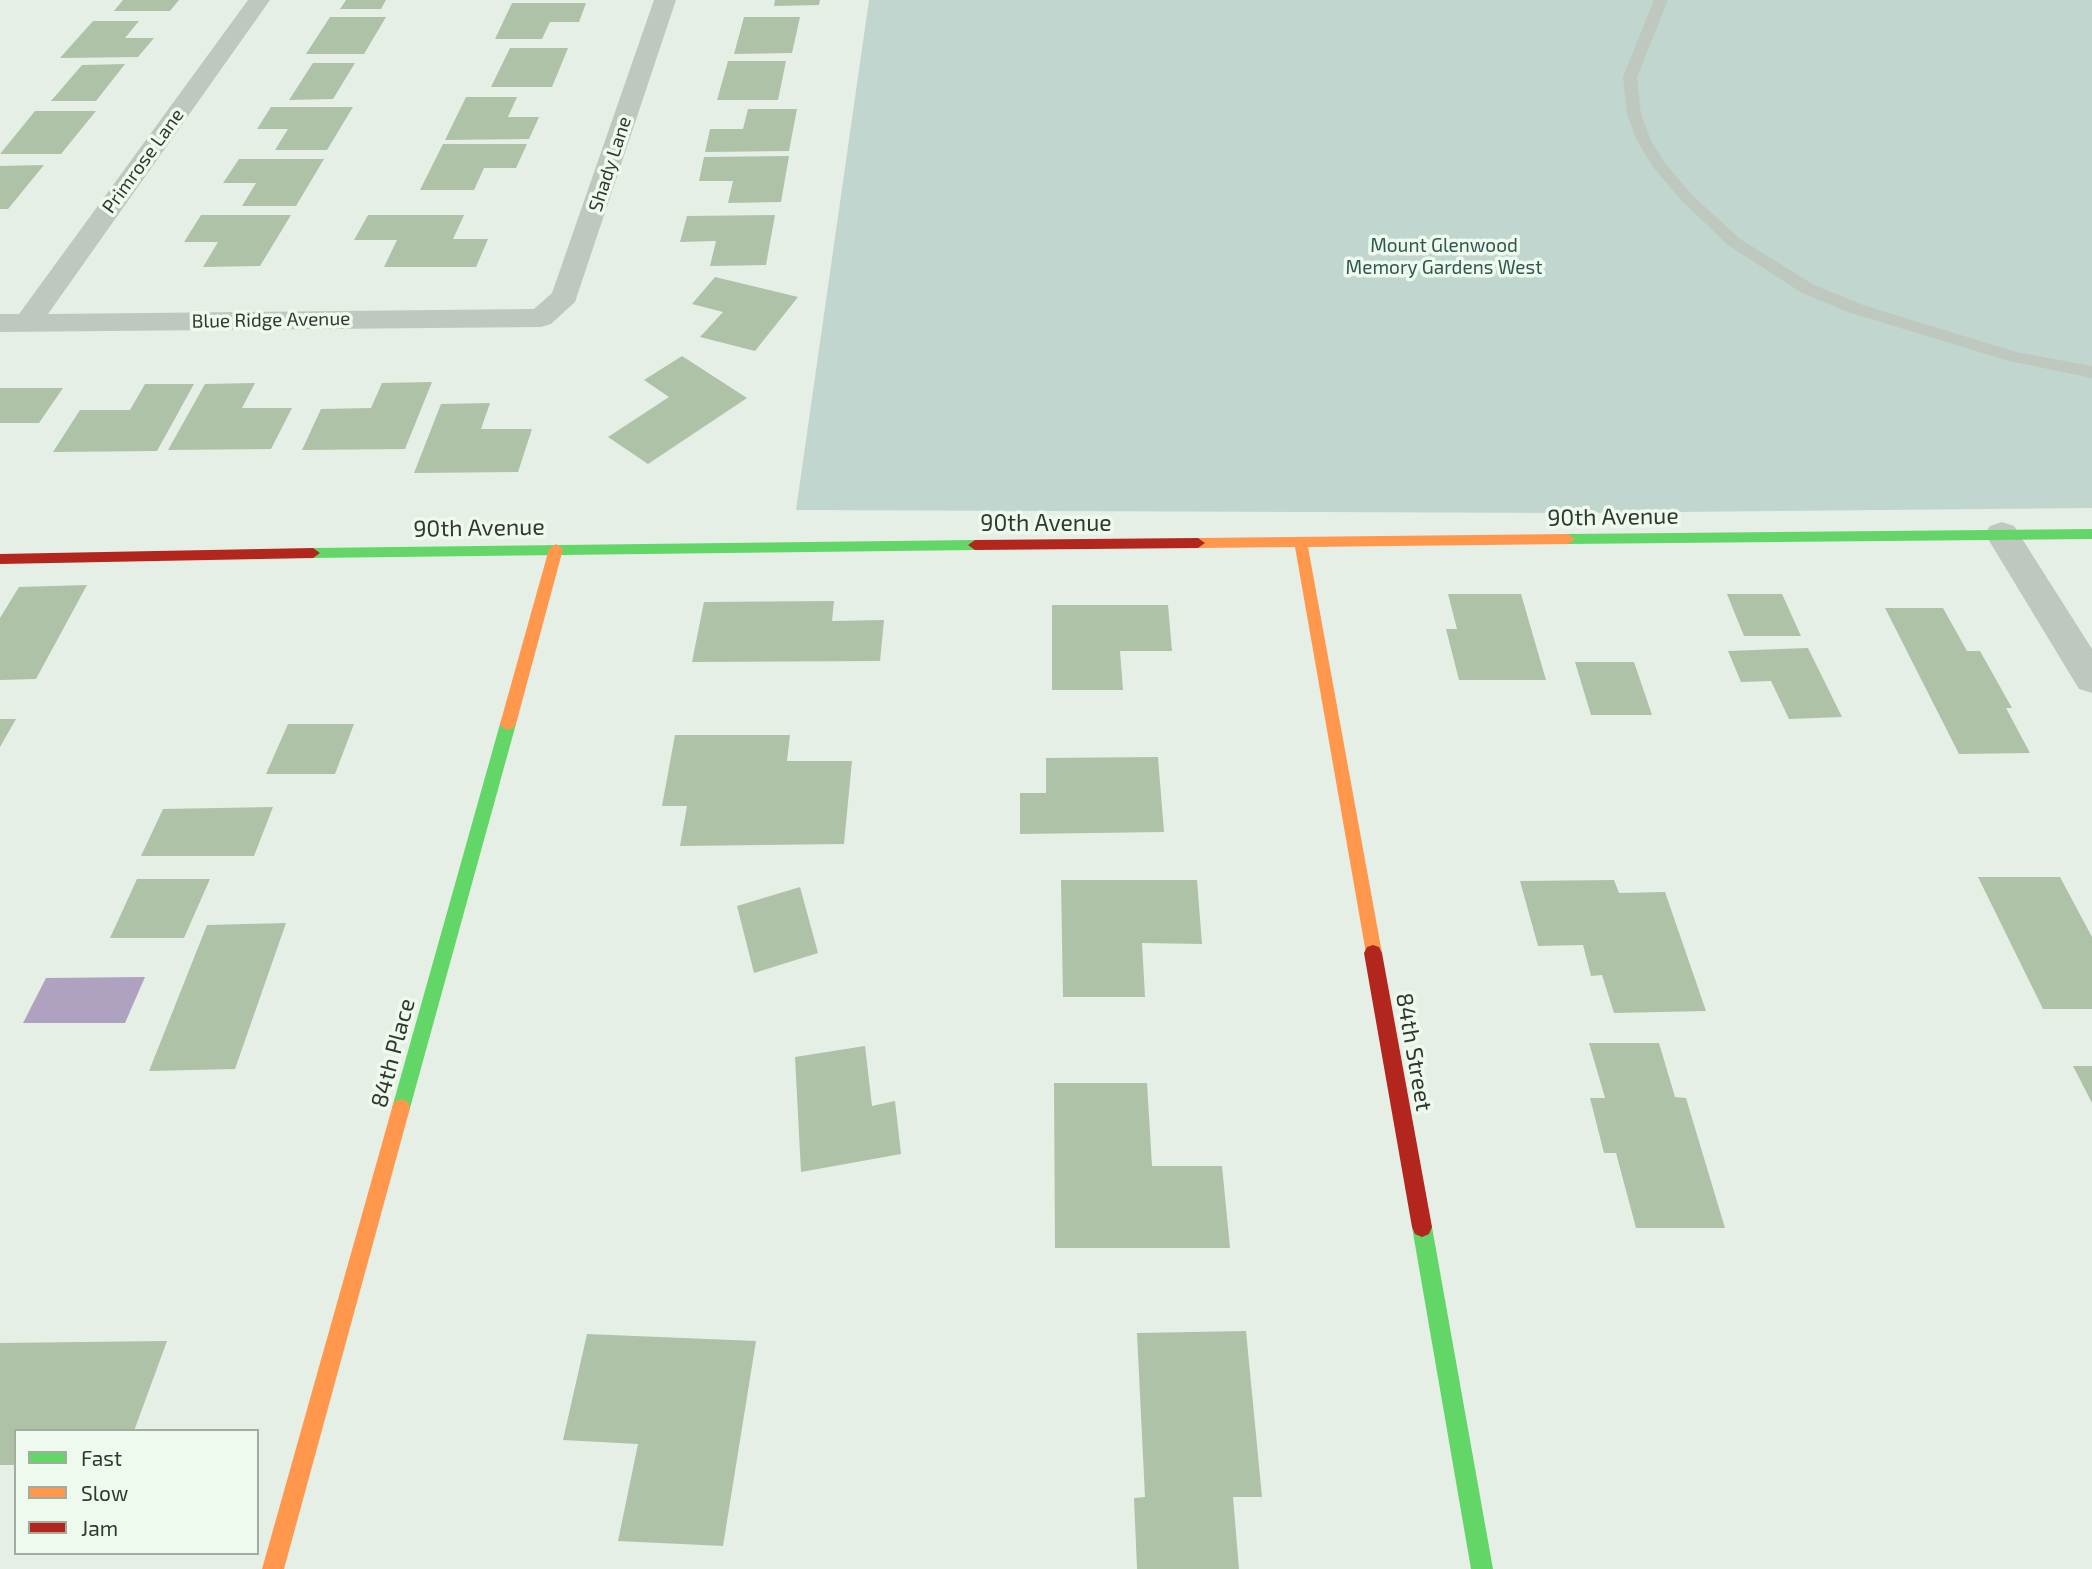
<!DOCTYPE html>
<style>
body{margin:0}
#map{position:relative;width:2092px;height:1569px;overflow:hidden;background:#e6efe6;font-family:"Exo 2",sans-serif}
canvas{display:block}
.legend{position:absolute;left:14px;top:1429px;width:245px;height:126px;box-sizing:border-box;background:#eefaee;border:2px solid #a2ada0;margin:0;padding:9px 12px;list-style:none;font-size:21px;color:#2f3a2c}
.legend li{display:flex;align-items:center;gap:14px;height:35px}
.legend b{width:35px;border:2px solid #a2ada0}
</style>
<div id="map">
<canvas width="2092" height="1569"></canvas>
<ul class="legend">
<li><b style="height:9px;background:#63d668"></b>Fast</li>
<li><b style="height:9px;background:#ff974d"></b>Slow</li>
<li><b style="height:9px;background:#b3261e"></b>Jam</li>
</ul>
</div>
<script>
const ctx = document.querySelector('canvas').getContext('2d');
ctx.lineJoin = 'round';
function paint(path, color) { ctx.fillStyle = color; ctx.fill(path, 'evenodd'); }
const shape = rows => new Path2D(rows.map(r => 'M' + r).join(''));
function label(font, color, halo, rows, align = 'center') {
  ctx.font = font + ' "Exo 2",sans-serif'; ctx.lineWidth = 7; ctx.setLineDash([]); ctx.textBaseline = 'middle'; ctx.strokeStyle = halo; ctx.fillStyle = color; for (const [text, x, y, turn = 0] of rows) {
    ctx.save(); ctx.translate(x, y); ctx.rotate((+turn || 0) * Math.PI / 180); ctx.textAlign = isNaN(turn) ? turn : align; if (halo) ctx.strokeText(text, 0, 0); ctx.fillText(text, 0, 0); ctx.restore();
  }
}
const green = shape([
 [869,0,2092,0,2092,508,1569,513,796,510]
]);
const water = shape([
 [145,977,125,1023,23,1023,46,978]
]);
const building = shape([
 [123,0,179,0,170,11,114,11],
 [346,0,386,0,381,9,340,9],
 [775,0,820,0,819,5,774,6],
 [512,3,586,3,579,22,550,22,542,39,495,39],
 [330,17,386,17,364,54,306,54],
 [744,17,800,17,792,53,734,54],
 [93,21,139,21,125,38,154,38,138,57,60,58],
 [510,48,568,48,552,87,491,87],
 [728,61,786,61,778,100,717,100],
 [313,63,355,63,333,99,289,100],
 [125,64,96,101,51,101,82,65],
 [466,97,517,97,508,117,539,117,529,139,445,140],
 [271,107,353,107,327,150,275,150,288,129,257,129],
 [748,109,797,109,789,151,705,152,710,129,743,129],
 [35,111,96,111,61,154,0,154],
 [443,144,527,144,516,168,484,168,474,190,420,190],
 [789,156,781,202,728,203,733,181,699,181,704,157],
 [239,159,324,159,296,206,242,206,256,183,223,183],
 [44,165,8,209,0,209,0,166],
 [201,215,291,215,260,266,203,267,218,242,184,242],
 [368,215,464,215,453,239,488,239,476,267,384,267,397,240,354,240],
 [775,215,766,265,710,266,716,241,680,242,687,216],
 [715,277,798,297,755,351,700,337,723,312,692,304],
 [682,356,747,398,648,464,608,437,669,397,644,380],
 [432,382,405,449,302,450,321,409,371,408,382,383],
 [255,383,242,408,292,408,271,449,168,450,205,384],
 [145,384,194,384,157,451,53,452,80,410,130,410],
 [0,388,63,388,39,423,0,423],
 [490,403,481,429,532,429,518,472,414,473,441,404],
 [87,585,36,679,0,680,0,618,19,587],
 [1448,594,1521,594,1546,680,1459,680,1446,629,1457,629],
 [1727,594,1782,594,1801,636,1744,636],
 [834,601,832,621,884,620,880,661,692,662,704,602],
 [1052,605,1168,605,1172,651,1120,651,1123,690,1052,690],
 [1885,608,1943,608,1967,651,1980,651,2012,708,2006,708,2030,753,1959,754],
 [1808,648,1842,717,1789,719,1771,681,1741,682,1728,651],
 [1575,662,1634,662,1652,715,1591,715],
 [0,719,16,719,0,747],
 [288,724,354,724,335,774,266,774],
 [675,735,790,735,787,761,852,761,844,844,680,846,687,806,662,806],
 [1158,757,1164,832,1020,834,1020,793,1046,793,1046,758],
 [273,807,254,856,141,856,163,809],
 [1978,877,2060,877,2092,937,2092,1009,2043,1009],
 [137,879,210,879,184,938,110,938],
 [1061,880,1197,880,1202,944,1142,943,1145,997,1063,997],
 [1614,880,1619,893,1665,892,1706,1011,1614,1013,1602,975,1591,976,1583,945,1538,946,1520,881],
 [800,887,818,953,754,973,737,906],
 [286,923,235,1069,149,1071,207,925],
 [1589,1043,1659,1043,1675,1097,1686,1098,1725,1228,1636,1228,1616,1153,1604,1153,1590,1098,1605,1098],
 [865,1046,872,1106,895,1101,901,1154,801,1172,795,1057],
 [2073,1066,2092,1066,2092,1103],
 [1054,1083,1147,1083,1152,1166,1222,1166,1230,1248,1055,1248],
 [1246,1331,1262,1497,1233,1497,1239,1569,1137,1569,1134,1498,1145,1497,1137,1333],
 [587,1334,756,1341,723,1546,618,1541,638,1444,563,1440],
 [167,1341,134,1431,16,1431,16,1465,0,1465,0,1343]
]);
const lane = shape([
 [1654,0,1668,0,1637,77,1641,114,1651,141,1665,163,1692,195,1740,239,1814,285,1863,305,2016,352,2092,366,2092,378,2009,361,1851,313,1802,293,1728,245,1682,201,1654,168,1637,141,1627,114,1623,77,1654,0]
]);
const street = shape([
 [248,0,270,0,48,314,534,309,552,293,654,0,676,0,575,302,551,324,541,327,0,332,0,314,19,314,248,0],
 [2002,522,2014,526,2092,649,2092,693,2079,689,1985,534,1990,526,2002,522]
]);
const fast = shape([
 [2092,529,2092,539,1568,544,1561,539,1568,534,2092,529],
 [975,540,982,545,975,550,313,558,306,553,313,548,975,540],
 [508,718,513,720,516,724,410,1108,408,1114,401,1117,394,1114,392,1108,500,724,503,720,508,718],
 [1422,1217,1429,1220,1432,1227,1493,1569,1471,1569,1412,1227,1415,1220,1422,1217]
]);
const slow = shape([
 [1568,534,1575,539,1568,544,1308,547,1382,953,1379,959,1373,961,1367,959,1295,547,1198,548,1191,543,1198,538,1568,534],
 [556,544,563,549,516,724,513,728,508,730,503,728,500,724,549,549,556,544],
 [401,1099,408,1102,410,1108,284,1569,262,1569,392,1108,394,1102,401,1099]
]);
const jam = shape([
 [1198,538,1205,543,1198,548,975,550,968,545,975,540,1198,538],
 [313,548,320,553,313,558,0,564,0,554,313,548],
 [1373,945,1379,947,1382,953,1432,1227,1429,1234,1422,1237,1415,1234,1412,1227,1364,953,1367,947,1373,945]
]);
const farStreetnames = [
 ["Primrose Lane",143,161,-54],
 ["Shady Lane",610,164,-72],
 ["Blue Ridge Avenue",271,320,-1]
];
const farParknames = [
 ["Mount Glenwood",1444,246],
 ["Memory Gardens West",1444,268]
];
const streetNames = [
 ["90th Avenue",1613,517,-1],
 ["90th Avenue",1046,523],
 ["90th Avenue",479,528,-1],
 ["84th Street",1414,1052,80],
 ["84th Place",393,1053,-75]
];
paint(green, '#c1d6ce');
paint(water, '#afa2c0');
paint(building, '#aec2a8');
paint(lane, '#bfc8be');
paint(street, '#bfc8be');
paint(fast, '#63d668');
paint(slow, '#ff974d');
paint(jam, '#b3261e');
label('19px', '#2f3a2c', '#eefaee', farStreetnames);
label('19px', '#305750', '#eefaee', farParknames);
label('23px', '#2f3a2c', '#eefaee', streetNames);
</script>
